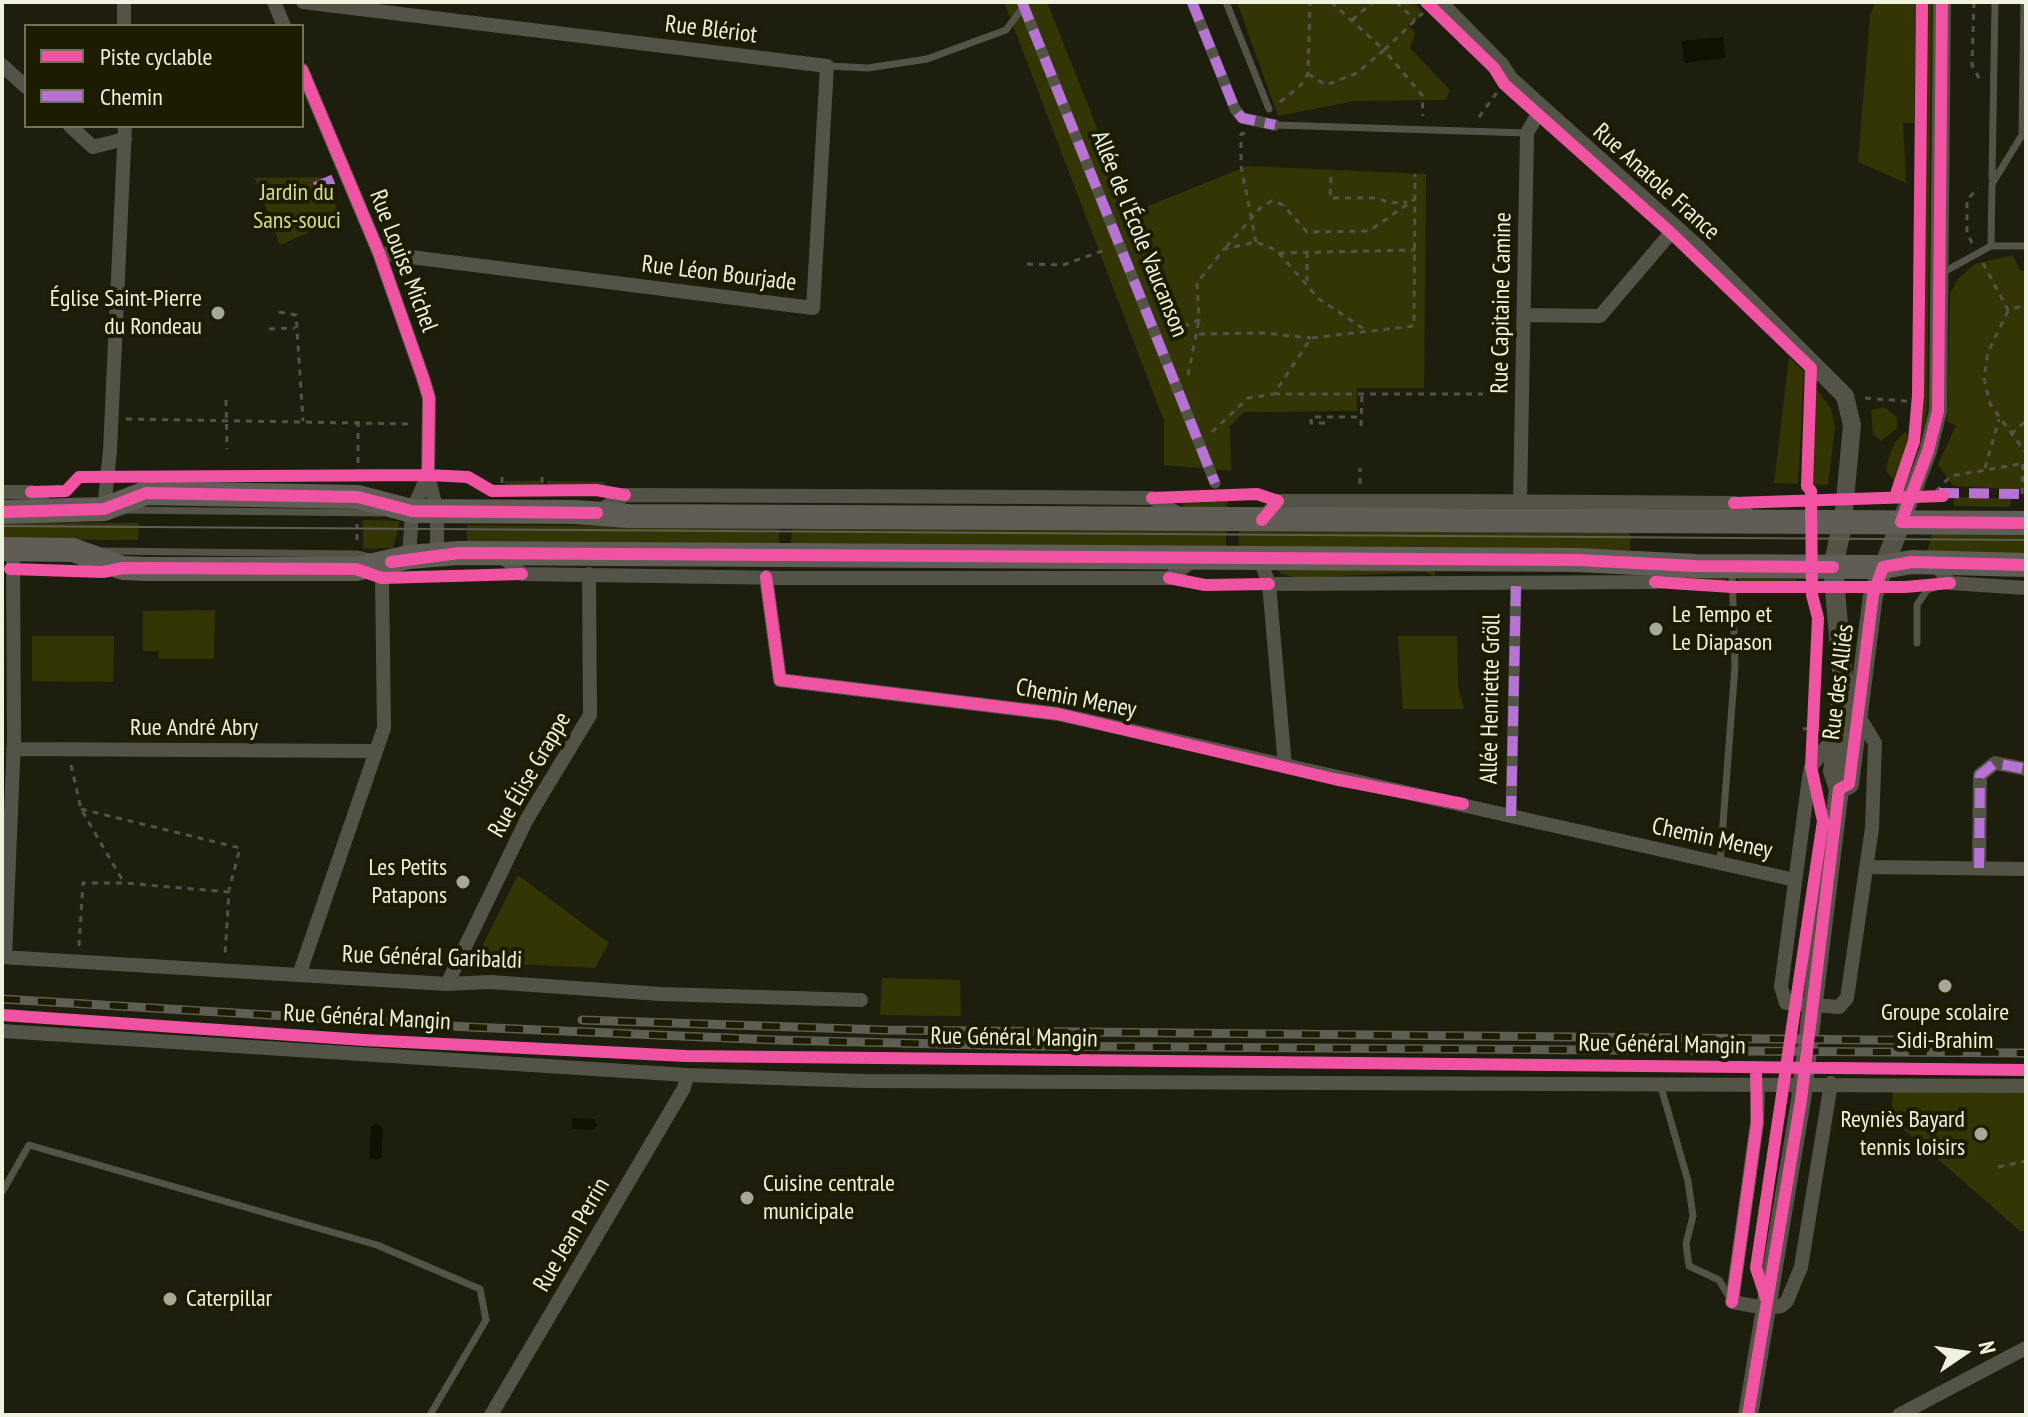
<!DOCTYPE html>
<meta charset="utf-8">
<style>
body{margin:0}
#map{position:relative;width:2028px;height:1417px;overflow:hidden;background:#1e1e0e;font-family:"PT Sans Narrow",sans-serif}
canvas{display:block}
.frame{position:absolute;inset:0;border:4px solid #f0f2e0;pointer-events:none}
.legend{position:absolute;left:24px;top:24px;width:280px;height:104px;box-sizing:border-box;background:#1b1c00;border:2px solid #70725a;margin:0;padding:10px 14px;list-style:none;font-size:24px;color:#f0f2e0}
.legend li{display:flex;align-items:center;gap:16px;height:40px}
.legend b{width:40px;border:2px solid #70725a}
.north{position:absolute;left:1924px;top:1313px;width:80px;height:80px;-webkit-text-stroke:6px #1b1c00;paint-order:stroke;rotate:77deg;font-size:22px;font-weight:700;line-height:32px;text-align:center;color:#f0f2e0}
.north::after{content:'';display:block;margin:auto;width:28px;height:36px;background:#f0f2e0;clip-path:polygon(50% 0,100% 100%,50% 72%,0 100%)}
</style>
<div id="map">
<canvas width="2028" height="1417"></canvas>
<div class="frame"></div>
<ul class="legend">
<li><b style="height:10px;background:#f153a3"></b>Piste cyclable</li>
<li><b style="height:10px;background:#b673d3"></b>Chemin</li>
</ul>
<div class="north">N</div>
</div>
<script>
const ctx = document.querySelector('canvas').getContext('2d');
ctx.lineJoin = 'round';
function paint(path, color) { ctx.fillStyle = color; ctx.fill(path, 'evenodd'); }
const shape = rows => new Path2D(rows.map(r => 'M' + r).join(''));
function trace(path, color, width, dash) { ctx.strokeStyle = color; ctx.lineWidth = width; ctx.lineCap = dash ? 'butt' : 'round'; ctx.setLineDash(dash || []); ctx.stroke(path); }
function label(font, color, halo, rows, align = 'center') {
  ctx.font = font + ' "PT Sans Narrow",sans-serif'; ctx.lineWidth = 8; ctx.setLineDash([]); ctx.textBaseline = 'middle'; ctx.strokeStyle = halo; ctx.fillStyle = color; for (const [text, x, y, turn = 0] of rows) {
    ctx.save(); ctx.translate(x, y); ctx.rotate((+turn || 0) * Math.PI / 180); ctx.textAlign = isNaN(turn) ? turn : align; if (halo) ctx.strokeText(text, 0, 0); ctx.fillText(text, 0, 0); ctx.restore();
  }
}
const green = shape([
 [1004,2,1047,2,1131,213,1247,166,1426,174,1424,388,1357,388,1357,411,1244,412,1230,426,1231,471,1164,465,1164,421],
 [1237,2,1413,2,1423,13,1409,26,1415,33,1410,48,1450,90,1446,100,1354,101,1278,116],
 [1875,2,1916,2,1914,123,1903,123,1906,183,1858,162,1870,16],
 [1926,2,1932,2,1927,408,1924,428,1904,486,1917,441,1922,395],
 [323,177,341,218,280,245,255,178],
 [2013,255,2020,271,2026,271,2026,490,1953,486,1938,465,1956,425,1947,422,1950,293,1958,279,1975,264],
 [1789,357,1804,372,1798,484,1774,483],
 [1814,385,1831,409,1835,427,1828,485,1811,484],
 [1884,407,1897,417,1897,428,1881,441,1873,434,1871,410],
 [1905,432,1911,442,1896,483,1886,471,1888,460,1895,442],
 [504,481,540,481,539,488,505,488],
 [547,481,605,482,605,487,547,488],
 [1954,497,2011,499,2010,507,1954,506],
 [1171,498,1228,500,1226,514,1195,513],
 [363,520,400,521,393,548,363,549],
 [2,522,139,523,138,540,2,539],
 [467,525,779,527,779,545,467,543],
 [792,527,1226,530,1226,547,791,544],
 [1239,530,1630,533,1630,550,1239,547],
 [1933,533,2026,534,2026,554,1926,554],
 [1272,564,1436,566,1434,576,1425,572,1298,578,1281,574],
 [1697,575,1726,579,1726,584,1669,582],
 [1738,578,1795,579,1795,585,1738,585],
 [215,610,214,659,159,659,158,651,143,651,143,611],
 [32,636,114,636,113,682,32,681],
 [1398,636,1457,636,1458,686,1464,709,1403,709],
 [518,875,609,943,595,968,474,962],
 [882,978,960,980,961,1016,880,1015],
 [1893,1090,2026,1092,2026,1231,2020,1231,1891,1118]
]);
const water = shape([
 [1723,37,1725,58,1684,63,1682,41],
 [572,1118,594,1119,597,1126,593,1130,572,1129],
 [375,1123,383,1128,381,1159,369,1159,371,1127]
]);
const path = shape([
 [1331,2,1384,50,1423,13],
 [1396,2,1415,20],
 [1974,2,1972,65,1980,80],
 [1352,20,1373,2],
 [1308,74,1326,85,1357,73,1384,50,1422,95,1423,116],
 [1280,102,1301,85,1308,74,1310,2],
 [1479,117,1498,91],
 [1245,133,1241,134,1241,166,1256,242],
 [1331,177,1330,198,1379,198,1388,203,1407,202],
 [1972,243,1967,233,1967,200,1978,188],
 [1226,247,1262,206,1272,201,1283,205,1307,232,1369,231,1415,199],
 [1307,252,1307,281],
 [1279,253,1415,250],
 [1983,263,2008,310,2026,305],
 [1027,264,1063,265,1105,250],
 [2008,311,1988,352,1984,378,1990,404,2026,453],
 [279,312,296,315,303,421],
 [269,329,295,328],
 [1172,331,1199,320,1197,283,1224,249,1256,242,1276,250,1319,299,1367,331],
 [1199,334,1264,333,1311,338],
 [1188,375,1199,320],
 [1274,394,1483,394],
 [1865,398,1917,402],
 [226,400,227,449],
 [126,419,414,424],
 [358,421,358,476],
 [1325,423,1311,423,1311,417,1361,417],
 [1361,426,1362,395],
 [1212,432,1248,398,1274,394,1311,338,1414,326,1415,174],
 [2011,434,2026,421],
 [1985,468,1999,419],
 [502,477,502,489],
 [542,477,542,490],
 [1360,484,1360,468],
 [1803,490,1807,382],
 [1936,491,1951,476,2026,463],
 [2022,494,2023,463],
 [357,540,357,524],
 [1803,729,1818,728],
 [71,765,81,809,123,881],
 [81,809,240,848,229,890],
 [79,946,83,883,124,883,229,892,225,955],
 [1998,1167,2026,1161]
]);
const service = shape([
 [1226,2,1269,109],
 [828,66,868,68,927,59,1006,30,1024,6],
 [1275,125,1527,133],
 [1992,178,1995,2],
 [1991,246,2026,246],
 [1942,273,1991,246,1992,184,2022,135,2024,2],
 [122,510,382,513],
 [103,551,357,554,370,557],
 [1917,643,1917,605,1927,590,1950,583],
 [1720,863,1735,666,1732,570],
 [1661,1087,1688,1181,1693,1216,1686,1244,1689,1266,1719,1280,1731,1300],
 [2,1192,29,1145,377,1245,480,1289,486,1320,430,1415]
]);
const pedestrian = shape([
 [1022,2,1215,483],
 [1192,2,1235,109,1242,118,1275,125],
 [1511,816,1516,583]
]);
const minor = shape([
 [124,2,124,26],
 [274,2,284,26],
 [303,2,827,66,813,308,379,253],
 [2,65,26,87],
 [302,70,379,253,423,378,429,398,428,475,437,512,437,555],
 [70,126,93,147,125,139],
 [1524,315,1600,316,1675,228],
 [2,492,31,492,51,510],
 [1520,501,1527,133,1541,109],
 [104,509,110,451,125,126],
 [597,512,625,495,1026,497,1152,498,1182,516],
 [1262,519,1278,501,1465,501,1734,503,1754,520],
 [501,555,522,574,787,578,1169,578,1195,559],
 [409,557,412,511,428,475],
 [1259,557,1269,584,1285,766],
 [1935,564,1950,583,2026,588],
 [766,577,780,680,1058,714,1795,880],
 [1269,584,1655,582,1686,570],
 [1836,734,1811,767,1809,778,1781,987,1786,1003,1839,1007,1847,998,1872,828,1875,743,1857,713],
 [13,749,374,751],
 [1868,867,2026,869],
 [1979,868,1980,775,1995,763,2026,769],
 [2,957,447,984,490,982,660,994,861,1000],
 [5,957,14,739,13,549],
 [299,975,384,728,382,578,391,562],
 [447,984,527,819,590,715,589,574],
 [2,1031,687,1075,864,1081,2026,1086],
 [1758,1085,1757,1123,1732,1302,1766,1308,1781,1306,1787,1301,1801,1267,1831,1083],
 [491,1415,684,1088,687,1075],
 [1899,1415,2026,1348]
]);
const tertiary = shape([
 [1438,2,1501,66,1509,79,1698,249,1845,396,1852,425,1843,521],
 [1901,522,1928,451,1938,411,1942,2]
]);
const secondary = shape([
 [1839,789,1849,784,1873,595,1901,522],
 [1748,1415,1801,1100,1839,789,1833,771,1843,682,1833,567,1843,521]
]);
const primary = shape([
 [2,512,104,509,146,493,358,497,412,511,575,512,629,516,2026,523],
 [2,549,73,550,123,568,147,569,356,569,409,557,459,553,1578,560,1695,566,1883,567,1912,562,2026,565]
]);
const tram = shape([
 [2,526,2026,540]
]);
const rail = shape([
 [2,999,469,1027,775,1040,1024,1046,2026,1053],
 [582,1020,884,1030,1970,1041]
]);
const quiet = shape([
 [1022,2,1215,483],
 [1192,2,1235,109,1242,118,1275,125],
 [315,187,346,174],
 [1939,493,2026,494],
 [1511,816,1516,583],
 [1979,868,1980,775,1995,763,2026,769]
]);
const cycleway = shape([
 [1426,2,1494,68,1504,84,1671,233,1811,368,1807,486,1811,491,1812,595,1818,618,1811,767,1823,821,1756,1268,1767,1301],
 [1942,2,1938,411,1928,451,1901,522,2026,523],
 [302,70,379,253,423,378,429,398,428,475],
 [1897,491,1914,441,1918,395,1922,2],
 [31,492,66,491,79,477,428,475,468,477,492,491,596,490,625,495],
 [1152,498,1257,494,1278,501,1262,520],
 [1734,503,1943,496],
 [2,512,104,509,146,493,358,497,412,511,597,513],
 [391,562,459,553,1578,560,1695,566,1833,567],
 [10,569,103,572,123,568,356,569,382,578,522,574],
 [766,577,780,680,1058,714,1334,779,1463,804],
 [1169,578,1205,585,1269,584],
 [1655,582,1732,587,1905,587,1950,583],
 [2,1015,364,1040,686,1056,2026,1070],
 [1732,1302,1757,1123,1756,1069],
 [1748,1415,1801,1100,1839,789,1849,784,1873,595,1883,567,1912,562,2026,565]
]);
const markers = [
 [218,313,8,"#a6a896"],
 [1656,629,8,"#a6a896"],
 [463,882,8,"#a6a896"],
 [1945,986,8,"#a6a896"],
 [1981,1134,8,"#a6a896"],
 [747,1198,8,"#a6a896"],
 [170,1299,8,"#a6a896"]
];
const streetNames = [
 ["Rue Blériot",711,30,7],
 ["Rue Anatole France",1656,182,42],
 ["Allée de l'École Vaucanson",1139,234,68],
 ["Rue Louise Michel",403,261,69],
 ["Rue Léon Bourjade",719,274,7],
 ["Rue Capitaine Camine",1502,303,-89],
 ["Rue des Alliés",1839,682,-83],
 ["Chemin Meney",1076,699,11],
 ["Allée Henriette Gröll",1491,699,-89],
 ["Rue André Abry",194,728],
 ["Rue Élise Grappe",530,775,-60],
 ["Chemin Meney",1712,839,12],
 ["Rue Général Garibaldi",432,958,2],
 ["Rue Général Mangin",367,1018,3],
 ["Rue Général Mangin",1014,1038,1],
 ["Rue Général Mangin",1662,1045,1],
 ["Rue Jean Perrin",572,1235,-60]
];
const parkNames = [
 ["Jardin du",297,193],
 ["Sans-souci",297,221]
];
const poiNames = [
 ["Église Saint-Pierre",202,299],
 ["du Rondeau",202,327],
 ["Le Tempo et",1672,615,"left"],
 ["Le Diapason",1672,643,"left"],
 ["Les Petits",447,868],
 ["Patapons",447,896],
 ["Groupe scolaire",1945,1013,"center"],
 ["Sidi-Brahim",1945,1041,"center"],
 ["Reyniès Bayard",1965,1120],
 ["tennis loisirs",1965,1148],
 ["Cuisine centrale",763,1184,"left"],
 ["municipale",763,1212,"left"],
 ["Caterpillar",186,1299,"left"]
];
paint(green, '#343505');
paint(water, '#101101');
trace(path, '#535449', 3, [6, 6]);
trace(service, '#535447', 7);
trace(pedestrian, '#535447', 11);
trace(minor, '#535447', 14);
trace(tertiary, '#535447', 18);
trace(secondary, '#535447', 20);
trace(primary, '#605d57', 24);
trace(tram, '#5e5e52', 2);
trace(rail, '#5e5e52', 9);
trace(rail, '#1b1c00', 6, [18]);
trace(quiet, '#b673d3', 10, [20, 10]);
trace(cycleway, '#f153a3', 12);
for (const [x, y, r, color] of markers) { const dot = new Path2D(); dot.arc(x, y, r, 0, 2 * Math.PI); ctx.fillStyle = color; ctx.fill(dot); trace(dot, '#1b1c00', 3); }
label('24px', '#f0f2e0', '#1b1c00', streetNames);
label('24px', '#d8dd8b', '#1b1c00', parkNames);
label('24px', '#f0f2e0', '#1b1c00', poiNames, 'right');
</script>
